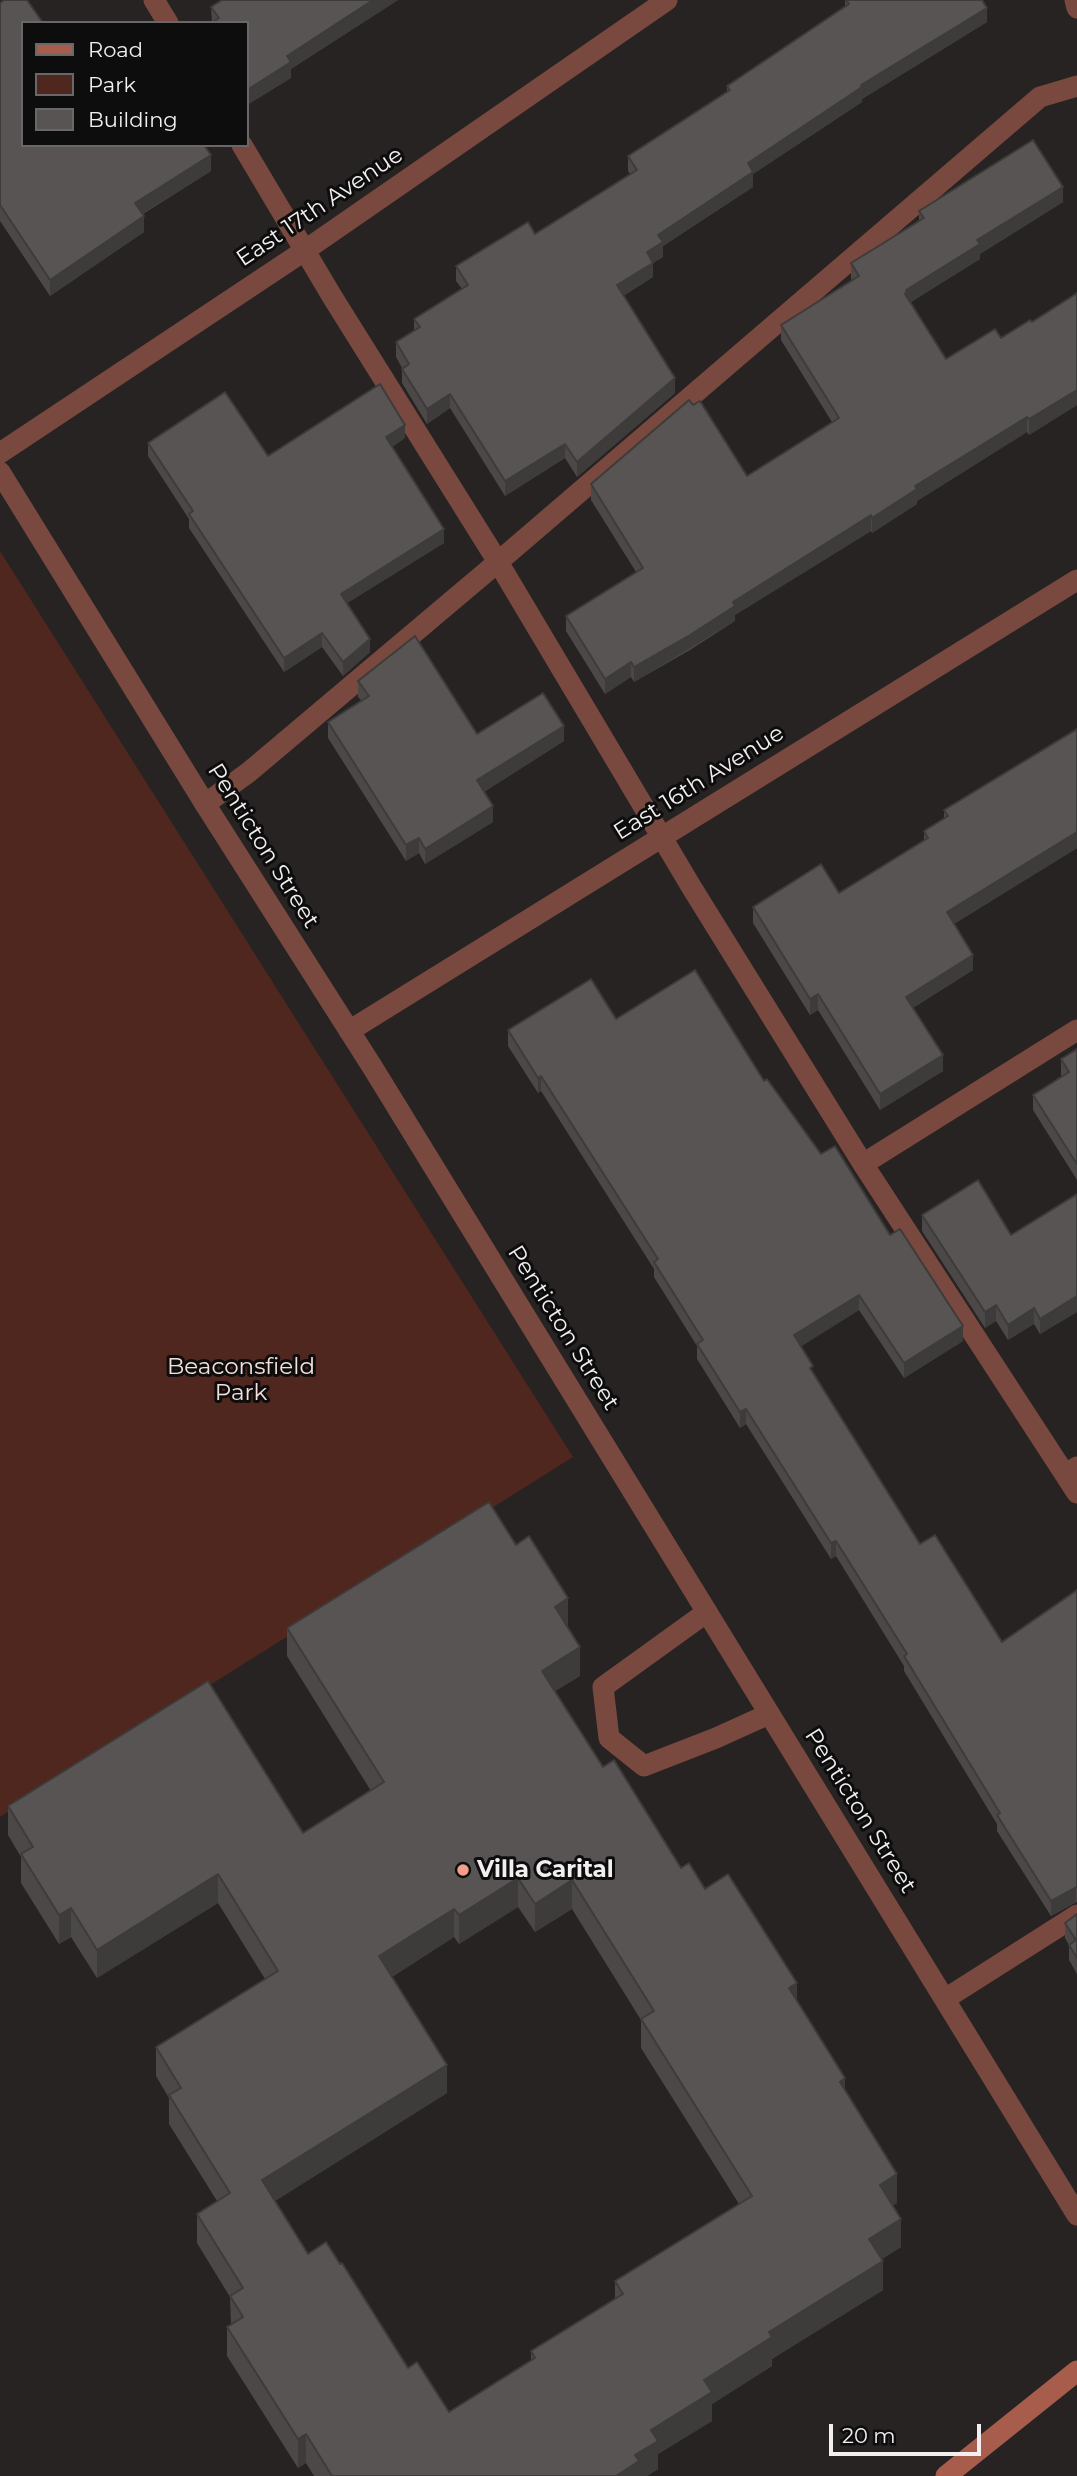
<!DOCTYPE html>
<style>
body{margin:0}
#map{position:relative;width:1077px;height:2476px;overflow:hidden;background:#262322;font-family:Montserrat,sans-serif}
canvas{display:block}
.legend{position:absolute;left:21px;top:21px;width:228px;height:126px;box-sizing:border-box;background:#0e0d0d;border:2px solid #696767;margin:0;padding:9px 12px;list-style:none;font-size:21px;color:#f1efef}
.legend li{display:flex;align-items:center;gap:14px;height:35px}
.legend b{width:35px;border:2px solid #696767}
.scale{position:absolute;left:829px;top:2424px;width:152px;height:32px;box-sizing:border-box;border:4px solid #f1efef;border-top:0;padding-left:9px;font-size:21px;line-height:24px;white-space:nowrap;color:#f1efef;-webkit-text-stroke:5px #0e0d0d;paint-order:stroke}
</style>
<div id="map">
<canvas width="1077" height="2476"></canvas>
<ul class="legend">
<li><b style="height:9px;background:#a85d4c"></b>Road</li>
<li><b style="height:19px;background:#4f271e"></b>Park</li>
<li><b style="height:19px;background:#585454"></b>Building</li>
</ul>
<div class="scale">20 m</div>
</div>
<script>
const ctx = document.querySelector('canvas').getContext('2d');
ctx.lineJoin = 'round';
function paint(path, color) { ctx.fillStyle = color; ctx.fill(path, 'evenodd'); }
const shape = rows => new Path2D(rows.map(r => 'M' + r).join(''));
function trace(path, color, width, dash) { ctx.strokeStyle = color; ctx.lineWidth = width; ctx.lineCap = dash ? 'butt' : 'round'; ctx.setLineDash(dash || []); ctx.stroke(path); }
function label(font, color, halo, rows, align = 'center') {
  ctx.font = font + ' Montserrat,sans-serif'; ctx.lineWidth = 6; ctx.setLineDash([]); ctx.textBaseline = 'middle'; ctx.strokeStyle = halo; ctx.fillStyle = color; for (const [text, x, y, turn = 0] of rows) {
    ctx.save(); ctx.translate(x, y); ctx.rotate((+turn || 0) * Math.PI / 180); ctx.textAlign = isNaN(turn) ? turn : align; if (halo) ctx.strokeText(text, 0, 0); ctx.fillText(text, 0, 0); ctx.restore();
  }
}
const green = shape([
 [0,551,573,1457,0,1817]
]);
const service = shape([
 [154,0,168,23],
 [242,145,333,298,498,562,692,888,863,1164,1077,1493],
 [205,804,249,772,498,562,1040,97,1077,86],
 [863,1164,1077,1030],
 [707,1612,603,1687,609,1738,644,1766,716,1738,769,1714],
 [945,1999,1077,1915]
]);
const minor = shape([
 [1075,0,1077,8],
 [0,453,304,251,667,0],
 [0,472,205,804,373,1068,1077,2215],
 [349,1031,1077,580],
 [1065,1474,1077,1467]
]);
const secondary = shape([
 [946,2476,1077,2371]
]);
const wall = shape([
 [222,0,398,0,291,69,291,78,247,105,247,23,212,23,211,7],
 [845,0,982,0,987,22,862,99,862,102,753,174,753,187,663,246,663,257,653,263,653,277,623,296,675,393,577,477,565,458,505,496,450,408,427,424,402,383,402,368,396,357,396,342,414,331,414,319,462,289,456,281,456,266,535,234,631,175,628,171,628,156,727,92,727,86,845,6],
 [0,3,23,145,211,171,143,214,144,232,50,296,0,221],
 [1063,202,980,254,980,259,911,302,946,359,1001,338,1032,322,1077,293,1077,405,1029,435,1027,432,917,501,917,504,872,533,871,531,735,615,735,621,690,650,634,682,631,677,605,694,566,631,566,616,636,572,591,500,591,484,693,405,747,476,832,422,781,340,781,325,852,281,851,279,851,263,919,221,919,211],
 [405,438,392,447,444,543,347,603,370,652,343,676,322,647,284,672,189,528,189,519,148,456,148,443,268,456],
 [358,681,477,734,564,741,484,792,493,822,425,864,419,853,406,861,328,738,328,722,362,701,358,697],
 [944,810,1077,848,954,924,973,970,913,1008,943,1071,880,1110,818,1010,810,1015,753,923,753,907,839,893,924,840,924,831,944,819],
 [616,1019,764,1081,821,1154,890,1235,963,1341,904,1378,859,1310,801,1346,813,1374,920,1544,1002,1642,1077,1590,1077,1902,1051,1916,997,1831,997,1824,904,1671,904,1666,836,1556,831,1559,746,1424,740,1428,697,1359,697,1346,654,1277,654,1269,541,1091,538,1093,508,1046,508,1030],
 [1077,1049,1077,1180,1033,1110,1033,1095,1062,1077,1061,1075,1061,1059],
 [1077,1194,1077,1312,1040,1334,1034,1324,1008,1340,996,1321,985,1328,922,1231,922,1215,1011,1235],
 [568,1627,580,1676,555,1691,603,1767,681,1868,705,1889,797,2001,845,2090,897,2203,893,2205,901,2247,882,2259,883,2290,772,2359,772,2366,712,2404,712,2421,658,2454,658,2469,647,2476,314,2476,306,2463,298,2468,227,2356,227,2327,231,2325,230,2297,197,2243,197,2214,217,2201,169,2124,169,2098,156,2076,156,2047,265,1979,218,1903,97,1978,71,1937,59,1944,21,1883,21,1857,8,1835,8,1806,303,1833,371,1791,287,1656,287,1628],
 [518,1907,535,1932,572,1909,641,2020,641,2048,739,2204,615,2281,615,2299,531,2351,531,2361,449,2412,408,2368,308,2254,275,2201,447,2093,392,1977,454,1937,459,1944],
 [1077,1914,1077,1974,1069,1960,1069,1945,1065,1938,1065,1923]
]);
const shadedWall = shape([
 [373,0,398,0,291,69,291,78,247,105,247,90,287,56],
 [987,8,987,22,862,99,862,102,753,174,753,187,663,246,663,257,653,263,653,277,617,300,617,285,647,252,658,235,748,163,861,85],
 [211,155,211,171,135,218,135,203],
 [1063,187,1063,202,980,254,980,259,907,304,905,294,906,290,977,240],
 [144,216,144,232,50,296,50,280],
 [675,378,675,393,577,477,577,462],
 [1077,390,1077,405,1029,435,1029,419],
 [450,394,450,408,427,424,427,409],
 [1027,417,1027,432,917,501,917,504,872,533,872,518,915,486],
 [405,425,405,438,386,451,386,437],
 [565,444,565,458,505,496,505,481],
 [871,515,871,531,735,615,735,621,634,682,634,667,733,602],
 [444,529,444,543,341,607,341,594],
 [322,633,322,647,284,672,284,658],
 [370,639,370,652,343,676,343,662],
 [631,662,631,677,605,694,605,679],
 [564,726,564,741,477,796,477,780],
 [493,806,493,822,425,864,425,849],
 [1077,832,1077,848,947,928,947,912],
 [419,838,419,853,406,861,406,845],
 [973,955,973,970,906,1012,906,997],
 [818,994,818,1010,810,1015,810,999],
 [943,1055,943,1071,880,1110,880,1094],
 [541,1076,541,1091,538,1093,538,1078],
 [859,1295,859,1310,794,1351,794,1335],
 [1077,1296,1077,1312,1040,1334,1040,1319],
 [996,1305,996,1321,985,1328,985,1312],
 [1034,1308,1034,1324,1008,1340,1008,1325],
 [963,1326,963,1341,904,1378,904,1363],
 [746,1409,746,1424,740,1428,740,1412],
 [836,1541,836,1556,831,1559,831,1543],
 [568,1598,568,1627,555,1607],
 [580,1647,580,1676,542,1699,542,1671],
 [218,1874,218,1903,97,1978,97,1950],
 [518,1878,518,1907,459,1944,459,1915],
 [572,1880,572,1909,535,1932,535,1904],
 [1076,1886,1076,1902,1051,1916,1051,1901],
 [71,1908,71,1937,59,1944,59,1915],
 [454,1909,454,1937,379,1985,379,1956],
 [797,1983,797,2012,789,1988],
 [447,2065,447,2093,262,2209,262,2180],
 [845,2078,845,2107,840,2082],
 [897,2174,897,2203,880,2213,880,2185],
 [901,2219,901,2247,869,2267,869,2239],
 [883,2261,883,2290,772,2359,772,2366,712,2404,712,2421,658,2454,658,2469,647,2476,616,2476,635,2455,651,2430,704,2380,769,2332],
 [306,2434,306,2463,298,2468,298,2439]
]);
const building = shape([
 [4,0,27,0,43,23,23,23,23,145,204,145,211,155,135,203,144,216,50,280,0,205,0,3,4,0],
 [222,0,373,0,287,56,291,62,247,90,247,23,211,23,219,18,211,7,222,0],
 [846,0,982,0,987,8,861,85,862,87,748,163,753,172,658,235,663,242,647,252,653,263,617,285,675,378,577,462,565,444,505,481,450,394,427,409,402,369,409,364,396,342,420,327,414,319,468,285,456,266,528,222,535,234,637,170,628,156,730,90,727,86,849,4,846,0],
 [1033,140,1063,187,977,240,980,244,906,290,907,292,905,294,946,359,995,329,1001,338,1030,320,1032,322,1077,293,1077,390,1029,419,1027,417,915,486,917,489,872,518,871,515,733,602,735,606,690,635,634,667,631,662,605,679,566,616,643,568,591,484,689,400,693,405,700,401,747,476,839,418,781,325,859,276,851,263,924,218,919,211,1033,140],
 [380,384,405,425,386,437,444,529,341,594,370,639,343,662,322,633,284,658,189,514,193,511,148,443,225,392,268,456,380,384],
 [415,636,477,734,543,693,564,726,477,780,493,806,425,849,419,838,406,845,328,722,369,696,358,681,415,636],
 [1077,729,1077,832,947,912,973,955,906,997,943,1055,880,1094,818,994,810,999,753,907,821,864,839,893,928,838,924,831,948,816,944,810,1077,729],
 [695,970,764,1081,767,1079,821,1154,835,1146,890,1235,900,1229,963,1326,904,1363,859,1295,794,1335,813,1366,810,1368,920,1544,935,1535,1002,1642,1077,1590,1077,1887,1051,1901,997,1815,1000,1813,904,1656,907,1654,836,1541,831,1543,746,1409,740,1412,697,1344,703,1340,654,1262,658,1259,541,1076,538,1078,508,1030,591,979,616,1019,695,970],
 [1077,1049,1077,1164,1033,1095,1069,1072,1061,1059,1077,1049],
 [978,1180,1011,1235,1077,1194,1077,1296,1040,1319,1034,1308,1008,1325,996,1305,985,1312,922,1215,978,1180],
 [489,1502,516,1545,529,1536,568,1598,555,1607,580,1647,542,1671,603,1767,614,1760,681,1868,689,1863,705,1889,728,1874,797,1983,789,1988,845,2078,840,2082,897,2174,880,2185,901,2219,869,2239,883,2261,769,2332,772,2337,704,2380,712,2392,651,2430,658,2441,635,2455,639,2461,616,2476,332,2476,306,2434,298,2439,227,2327,243,2317,230,2296,243,2288,197,2214,230,2193,169,2095,181,2088,156,2047,278,1971,218,1874,97,1950,71,1908,59,1915,21,1854,33,1847,8,1806,208,1681,303,1833,384,1782,287,1628,489,1502],
 [518,1878,535,1904,572,1880,654,2011,641,2019,752,2196,615,2281,623,2294,531,2351,535,2358,449,2412,417,2362,408,2368,342,2263,340,2264,326,2242,308,2254,262,2180,447,2065,379,1956,454,1909,459,1915,518,1878],
 [1077,1914,1077,1958,1069,1945,1076,1940,1065,1923,1077,1914]
]);
const markers = [
 [463,1870,7,"#f49e8a"]
];
const streetNames = [
 ["East 17th Avenue",320,207,-34],
 ["East 16th Avenue",699,783,-32],
 ["Penticton Street",263,846,58],
 ["Penticton Street",563,1328,58],
 ["Penticton Street",860,1811,58]
];
const parkNames = [
 ["Beaconsfield",241,1367],
 ["Park",241,1393]
];
const poiNames = [
 ["Villa Carital",477,1870]
];
paint(green, '#4f271e');
trace(service, '#79493f', 21);
trace(minor, '#79493f', 21);
trace(secondary, '#a85d4c', 21);
paint(wall, '#4c4848');
paint(shadedWall, '#3e3b3b');
paint(building, '#585454');
trace(building, '#3e3b3b', 2);
for (const [x, y, r, color] of markers) { const dot = new Path2D(); dot.arc(x, y, r, 0, 2 * Math.PI); ctx.fillStyle = color; ctx.fill(dot); trace(dot, '#0e0d0d', 2.5); }
label('23px', '#f1efef', '#0e0d0d', streetNames);
label('23px', '#f4dfda', '#0e0d0d', parkNames);
label('bold 23px', '#f1efef', '#0e0d0d', poiNames, 'left');
</script>
